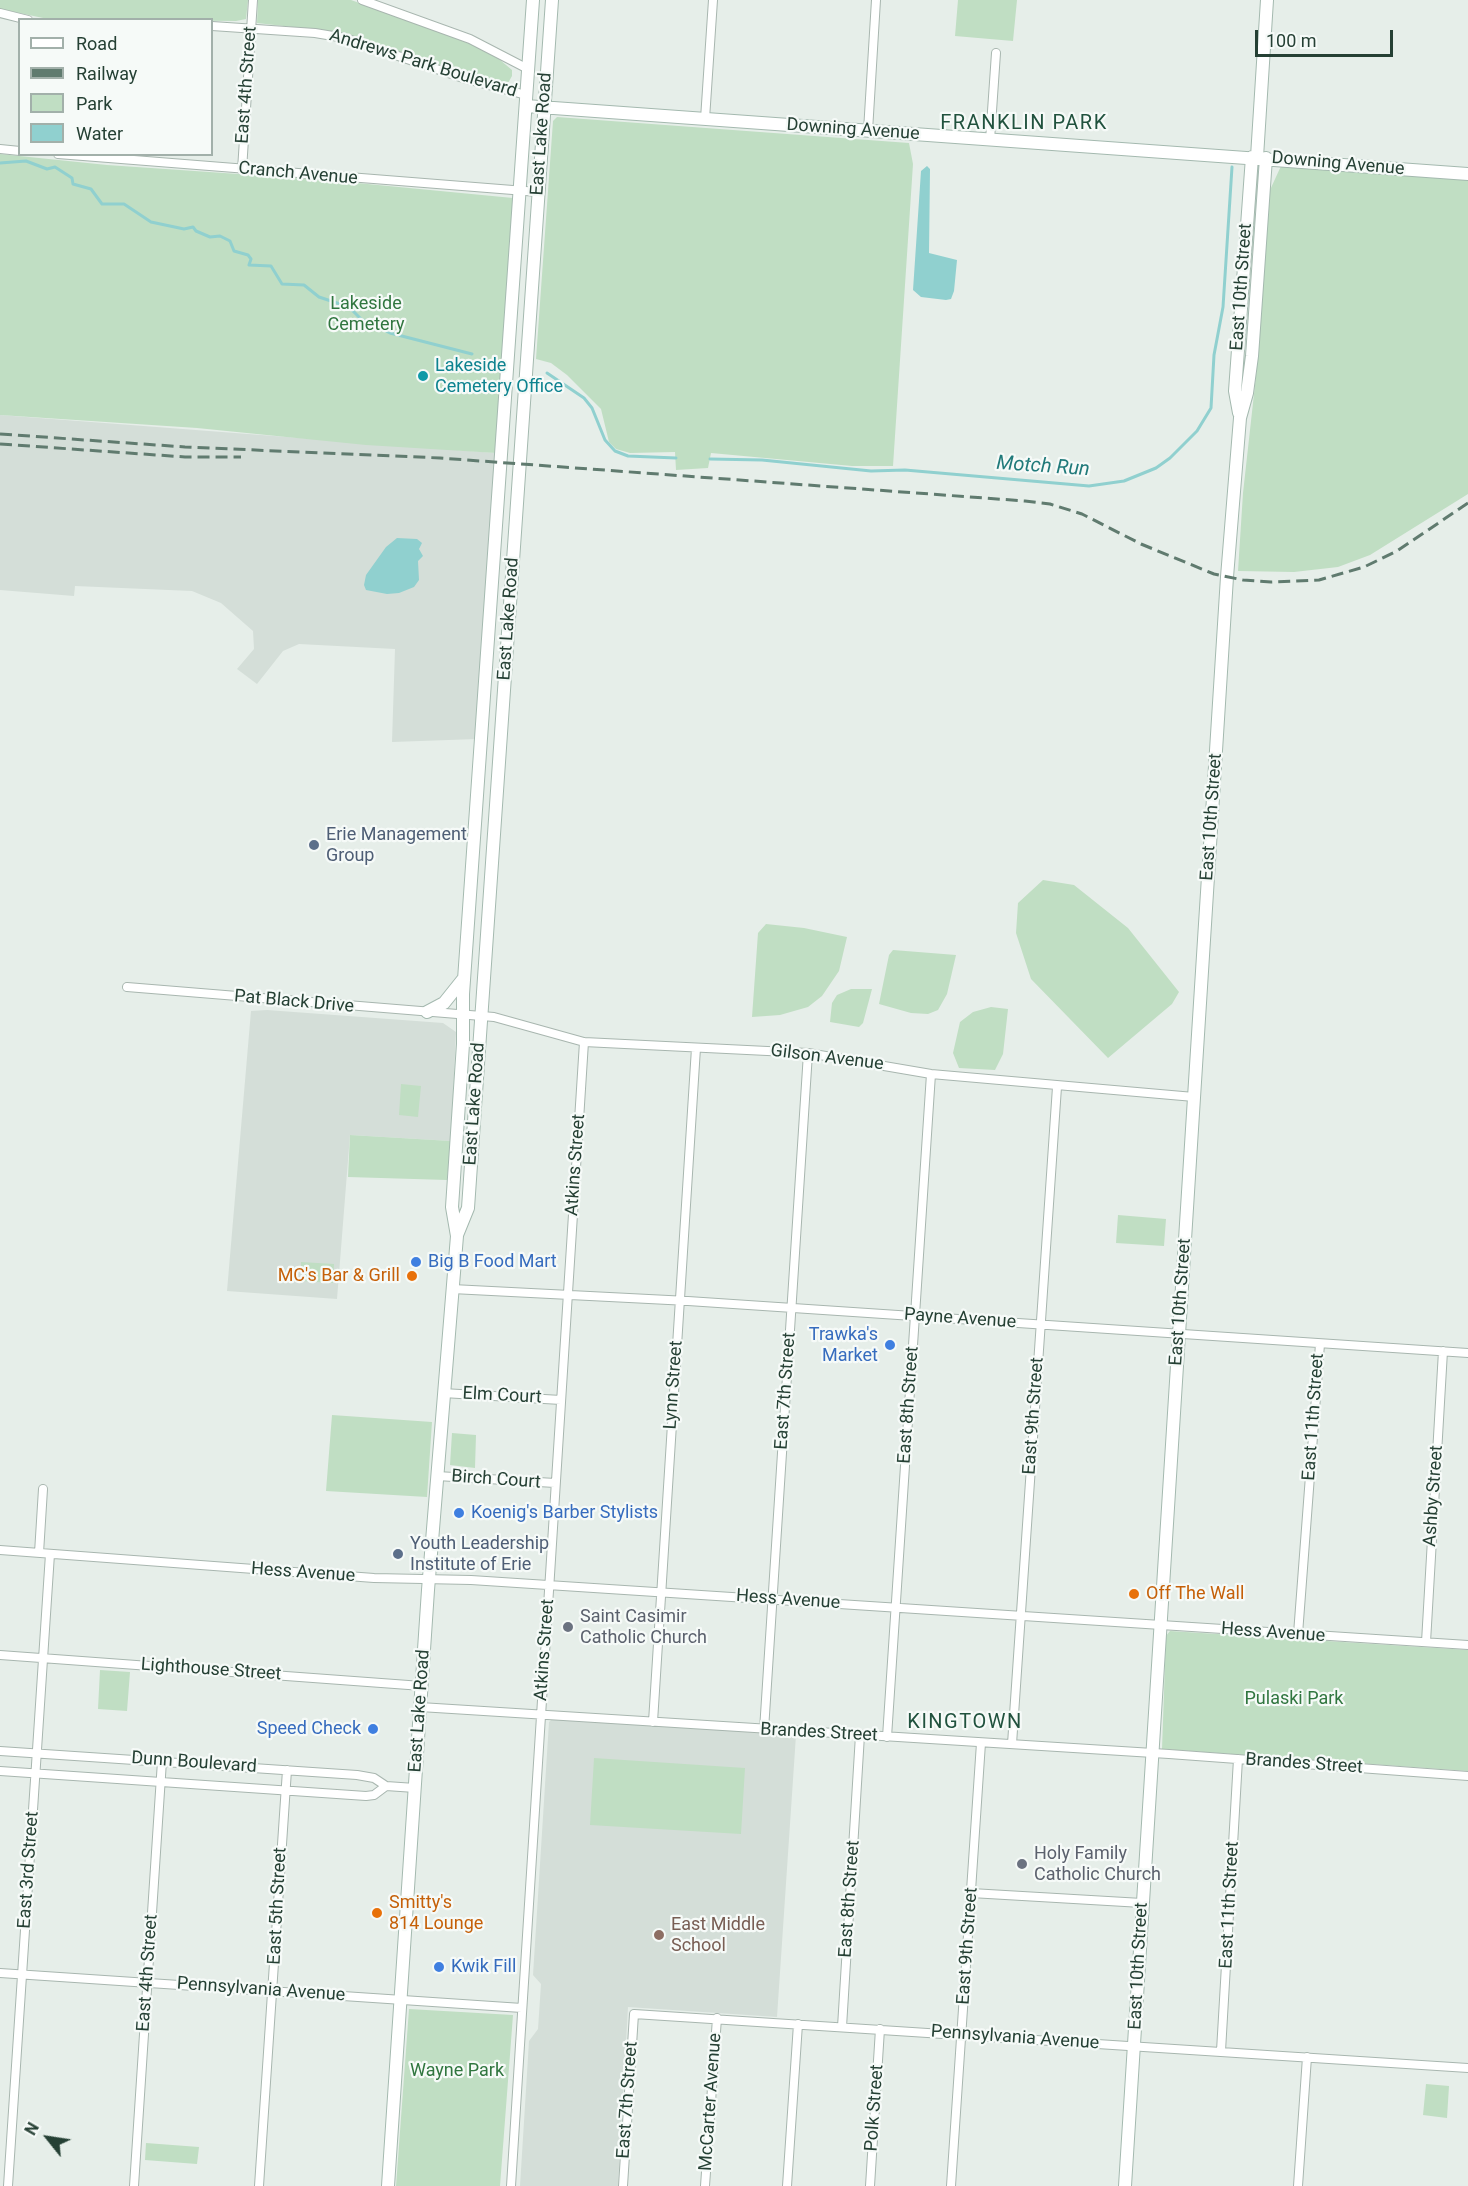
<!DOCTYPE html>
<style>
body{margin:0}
#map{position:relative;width:1468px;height:2186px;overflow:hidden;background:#e6eee9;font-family:Roboto,sans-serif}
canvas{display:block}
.legend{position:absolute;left:18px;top:18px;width:195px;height:138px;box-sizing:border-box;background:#f6faf8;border:2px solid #a2b0aa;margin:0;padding:8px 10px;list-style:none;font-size:18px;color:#254034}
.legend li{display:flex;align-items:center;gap:12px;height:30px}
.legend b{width:30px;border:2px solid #a2b0aa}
.north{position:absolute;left:18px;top:2108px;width:60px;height:60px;-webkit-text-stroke:4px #f6faf8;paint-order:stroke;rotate:300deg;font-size:16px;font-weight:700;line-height:24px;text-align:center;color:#254034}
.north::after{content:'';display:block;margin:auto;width:21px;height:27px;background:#254034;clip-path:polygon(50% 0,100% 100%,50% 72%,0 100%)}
.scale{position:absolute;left:1255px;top:30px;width:138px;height:27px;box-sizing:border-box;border:3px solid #254034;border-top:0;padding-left:8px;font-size:18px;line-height:21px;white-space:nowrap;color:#254034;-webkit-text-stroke:4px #f6faf8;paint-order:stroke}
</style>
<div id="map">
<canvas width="1468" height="2186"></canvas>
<ul class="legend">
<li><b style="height:8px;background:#fff"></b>Road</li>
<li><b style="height:8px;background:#607b6f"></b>Railway</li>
<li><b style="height:16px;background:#c0dec3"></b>Park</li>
<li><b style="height:16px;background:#90d0cf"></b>Water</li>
</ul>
<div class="north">N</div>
<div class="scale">100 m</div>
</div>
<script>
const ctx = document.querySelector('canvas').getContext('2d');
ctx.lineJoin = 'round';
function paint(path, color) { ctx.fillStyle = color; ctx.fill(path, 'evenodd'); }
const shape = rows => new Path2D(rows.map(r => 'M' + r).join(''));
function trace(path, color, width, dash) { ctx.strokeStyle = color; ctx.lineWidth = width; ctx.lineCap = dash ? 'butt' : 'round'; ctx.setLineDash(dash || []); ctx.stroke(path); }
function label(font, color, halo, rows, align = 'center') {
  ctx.font = font + ' Roboto,sans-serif'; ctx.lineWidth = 4.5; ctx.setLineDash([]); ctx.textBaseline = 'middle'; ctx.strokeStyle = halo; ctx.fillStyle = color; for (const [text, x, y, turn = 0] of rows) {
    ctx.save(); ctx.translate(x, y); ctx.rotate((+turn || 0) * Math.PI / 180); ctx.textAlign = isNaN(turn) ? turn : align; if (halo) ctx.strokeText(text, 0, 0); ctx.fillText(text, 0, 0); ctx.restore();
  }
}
const built = shape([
 [0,415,496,453,477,739,392,742,395,649,299,644,283,651,257,684,237,669,254,649,253,631,221,603,192,591,75,586,74,596,0,590],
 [267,1010,443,1023,456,1032,451,1141,350,1135,337,1299,227,1291,251,1011],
 [552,1719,796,1735,777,2017,628,2007,618,2186,520,2186,529,2041,538,2029,541,1984,533,1975,549,1722]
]);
const green = shape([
 [0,0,248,0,246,19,236,21,48,19,0,9],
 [258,0,351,0,487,49,512,70,512,76,508,83,491,82,337,32,257,23],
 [958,0,1017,0,1013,41,955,36],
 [557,117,909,143,913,164,893,466,852,466,711,453,708,468,676,470,675,452,630,453,616,449,609,442,601,409,567,375,551,363,536,359,553,121],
 [0,154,107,165,326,180,513,198,496,453,366,445,197,428,0,415],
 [1281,166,1468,179,1468,494,1370,555,1338,567,1294,572,1238,571,1243,493,1257,367,1270,190],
 [1043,880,1074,885,1128,928,1179,992,1172,1004,1108,1058,1031,979,1016,933,1018,903],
 [766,924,804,928,847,937,839,971,822,996,808,1007,780,1015,752,1017,758,933],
 [893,950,956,955,947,994,938,1010,928,1014,911,1013,879,1004,889,955],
 [851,989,872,989,863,1023,859,1027,830,1022,832,1003,837,995],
 [991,1007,1008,1009,1003,1054,995,1070,959,1068,953,1053,960,1022,973,1012],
 [401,1084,421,1086,418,1117,399,1115],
 [350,1135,451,1141,447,1180,348,1177],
 [1118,1215,1166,1219,1164,1246,1116,1243],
 [301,1262,334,1264,333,1283,301,1281],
 [332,1415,432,1422,427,1497,326,1491],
 [452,1433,476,1435,475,1468,450,1465],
 [1170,1631,1468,1650,1468,1771,1162,1749,1166,1636],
 [100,1670,130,1672,127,1711,98,1709],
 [594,1758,745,1768,741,1834,590,1825],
 [409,2009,513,2015,500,2186,396,2186],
 [1426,2084,1449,2086,1447,2118,1423,2115],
 [146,2143,199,2147,197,2164,145,2160]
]);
const water = shape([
 [927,166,930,169,929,253,957,260,954,291,951,299,946,300,921,297,913,290,921,171],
 [397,538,417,539,422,543,419,549,423,556,418,561,419,580,414,587,399,593,387,594,366,590,364,585,366,575,386,547]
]);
const stream = shape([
 [0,163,26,161,47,169,55,167,72,178,73,184,91,189,102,204,124,204,151,222,184,229,193,227,196,231,210,237,220,236,230,241,234,251,248,255,251,259,249,265,271,266,282,284,304,285,319,297,349,307,361,319,390,333,472,354],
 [547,373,584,398,592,408,605,440,615,451,628,456,676,458],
 [710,459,762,460,871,471,905,470,1089,486,1124,481,1156,468,1170,458,1197,431,1211,408,1214,355,1223,307,1232,167]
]);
const street = shape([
 [362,0,470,39,528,69],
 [0,13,28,20],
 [212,26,315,33,345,38,466,79,526,95],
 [705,119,713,0],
 [868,131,876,0],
 [990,140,996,53],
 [0,149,20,151],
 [58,154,538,192],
 [242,170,253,0],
 [127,987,494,1017,584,1042,808,1053,931,1074,1194,1097],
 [452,1289,688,1301,1468,1353],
 [443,1393,561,1400],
 [437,1476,555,1483],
 [0,1550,374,1578,471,1580,1468,1645],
 [39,1553,43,1489],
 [1298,1634,1320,1344],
 [1426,1642,1443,1351],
 [0,1655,422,1686],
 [420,1707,1169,1754,1468,1776],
 [653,1722,696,1048],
 [764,1730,808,1053],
 [887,1737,931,1074],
 [1012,1744,1057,1087],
 [0,1751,357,1775,374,1778,386,1786,415,1788],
 [0,1771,366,1796,374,1795,386,1786],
 [971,1893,1142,1903],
 [0,1973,522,2008],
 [842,2027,860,1735],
 [1221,2051,1238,1759],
 [8,2186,50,1554],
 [134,2186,162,1761],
 [259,2186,287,1770],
 [511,2186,584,1042],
 [623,2186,634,2014,1468,2068],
 [705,2186,717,2018],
 [787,2186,798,2024],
 [870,2186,880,2029],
 [951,2186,981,1743],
 [1298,2186,1307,2057]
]);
const secondary = shape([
 [526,106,1468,174],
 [1257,157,1267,0],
 [1239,413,1235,391,1252,157],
 [427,1012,444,1003,464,978],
 [457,1235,468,1208,552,0],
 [388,2186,428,1590,457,1236,452,1207,463,1044,463,994,533,0],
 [1125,2186,1227,577,1240,418,1247,393,1252,356,1266,158]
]);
const rail = shape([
 [0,434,185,447,440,458,1025,501,1050,504,1082,514,1141,544,1214,574,1243,580,1271,582,1319,580,1364,567,1397,551,1468,503],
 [0,444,185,457,241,457]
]);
const markers = [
 [423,376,6,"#0f9aa8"],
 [314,845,6,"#5c6f8a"],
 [416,1262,6,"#3f7fe0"],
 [412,1276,6,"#e8710a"],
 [890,1345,6,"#3f7fe0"],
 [459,1513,6,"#3f7fe0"],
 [398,1554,6,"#5c6f8a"],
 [1134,1594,6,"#e8710a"],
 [568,1627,6,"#6b7280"],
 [373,1729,6,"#3f7fe0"],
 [1022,1864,6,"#6b7280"],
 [377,1913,6,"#e8710a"],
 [659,1935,6,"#8d6e63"],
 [439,1967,6,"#3f7fe0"]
];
const streetNames = [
 ["Andrews Park Boulevard",423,64,17],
 ["East 4th Street",247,85,-86],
 ["Downing Avenue",853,130,4],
 ["East Lake Road",542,134,-86],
 ["Downing Avenue",1338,164,5],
 ["Cranch Avenue",298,174,5],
 ["East 10th Street",1242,287,-86],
 ["East Lake Road",509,619,-86],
 ["East 10th Street",1212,817,-86],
 ["Pat Black Drive",294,1002,5],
 ["Gilson Avenue",827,1058,7],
 ["East Lake Road",475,1104,-86],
 ["Atkins Street",576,1165,-86],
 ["East 10th Street",1181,1302,-86],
 ["Payne Avenue",960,1319,4],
 ["Lynn Street",674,1385,-86],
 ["East 7th Street",786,1391,-86],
 ["Elm Court",502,1396,3],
 ["East 8th Street",909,1405,-86],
 ["East 9th Street",1034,1416,-86],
 ["East 11th Street",1314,1417,-86],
 ["Birch Court",496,1480,4],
 ["Ashby Street",1434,1496,-86],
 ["Hess Avenue",303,1573,4],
 ["Hess Avenue",788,1600,4],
 ["Hess Avenue",1273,1633,4],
 ["Atkins Street",545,1650,-86],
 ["Lighthouse Street",211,1670,4],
 ["East Lake Road",420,1711,-86],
 ["Brandes Street",819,1733,3],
 ["Dunn Boulevard",194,1763,4],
 ["Brandes Street",1304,1764,4],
 ["East 3rd Street",29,1870,-86],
 ["East 8th Street",850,1899,-86],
 ["East 11th Street",1230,1905,-87],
 ["East 5th Street",278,1906,-87],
 ["East 9th Street",968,1946,-86],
 ["East 10th Street",1139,1966,-87],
 ["East 4th Street",148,1973,-86],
 ["Pennsylvania Avenue",261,1990,4],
 ["Pennsylvania Avenue",1015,2038,4],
 ["East 7th Street",628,2100,-86],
 ["McCarter Avenue",711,2102,-86],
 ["Polk Street",875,2108,-86]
];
const parkNames = [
 ["Lakeside",366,304],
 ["Cemetery",366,325],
 ["Pulaski Park",1294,1699],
 ["Wayne Park",457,2071]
];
const cultureNames = [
 ["Lakeside",435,366],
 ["Cemetery Office",435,387]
];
const serviceNames = [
 ["Erie Management",326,835],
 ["Group",326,856],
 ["Youth Leadership",410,1544],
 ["Institute of Erie",410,1565]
];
const shopNames = [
 ["Big B Food Mart",428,1262],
 ["Trawka's",878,1335,"right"],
 ["Market",878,1356,"right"],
 ["Koenig's Barber Stylists",471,1513],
 ["Speed Check",361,1729,"right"],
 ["Kwik Fill",451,1967]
];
const foodNames = [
 ["MC's Bar & Grill",400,1276,"right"],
 ["Off The Wall",1146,1594],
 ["Smitty's",389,1903],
 ["814 Lounge",389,1924]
];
const worshipNames = [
 ["Saint Casimir",580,1617],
 ["Catholic Church",580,1638],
 ["Holy Family",1034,1854],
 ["Catholic Church",1034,1875]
];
const educationNames = [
 ["East Middle",671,1925],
 ["School",671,1946]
];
const neighbourhoodNames = [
 ["FRANKLIN PARK",1024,124],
 ["KINGTOWN",965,1723]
];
const waterNames = [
 ["Motch Run",1043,467,4]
];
paint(built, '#d4ded8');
paint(green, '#c0dec3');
paint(water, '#90d0cf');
trace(stream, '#90d0cf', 3);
trace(street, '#a8b6af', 10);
trace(secondary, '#a4b9af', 14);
trace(street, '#fff', 8);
trace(secondary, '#fff', 12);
trace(rail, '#607b6f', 3, [12, 6]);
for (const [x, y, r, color] of markers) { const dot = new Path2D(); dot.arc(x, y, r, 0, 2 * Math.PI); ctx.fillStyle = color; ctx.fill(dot); trace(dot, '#f6faf8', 2); }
label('18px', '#254034', '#f6faf8', streetNames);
label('18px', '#30763f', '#f6faf8', parkNames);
label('18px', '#0d838f', '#f6faf8', cultureNames, 'left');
label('18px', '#4e5e75', '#f6faf8', serviceNames, 'left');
label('18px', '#366cbe', '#f6faf8', shopNames, 'left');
label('18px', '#c56008', '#f6faf8', foodNames, 'left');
label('18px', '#5b616d', '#f6faf8', worshipNames, 'left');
label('18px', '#785e54', '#f6faf8', educationNames, 'left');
ctx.letterSpacing = '1.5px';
label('20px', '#21523e', '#f6faf8', neighbourhoodNames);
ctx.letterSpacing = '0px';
label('italic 20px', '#207a7a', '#f6faf8', waterNames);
</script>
